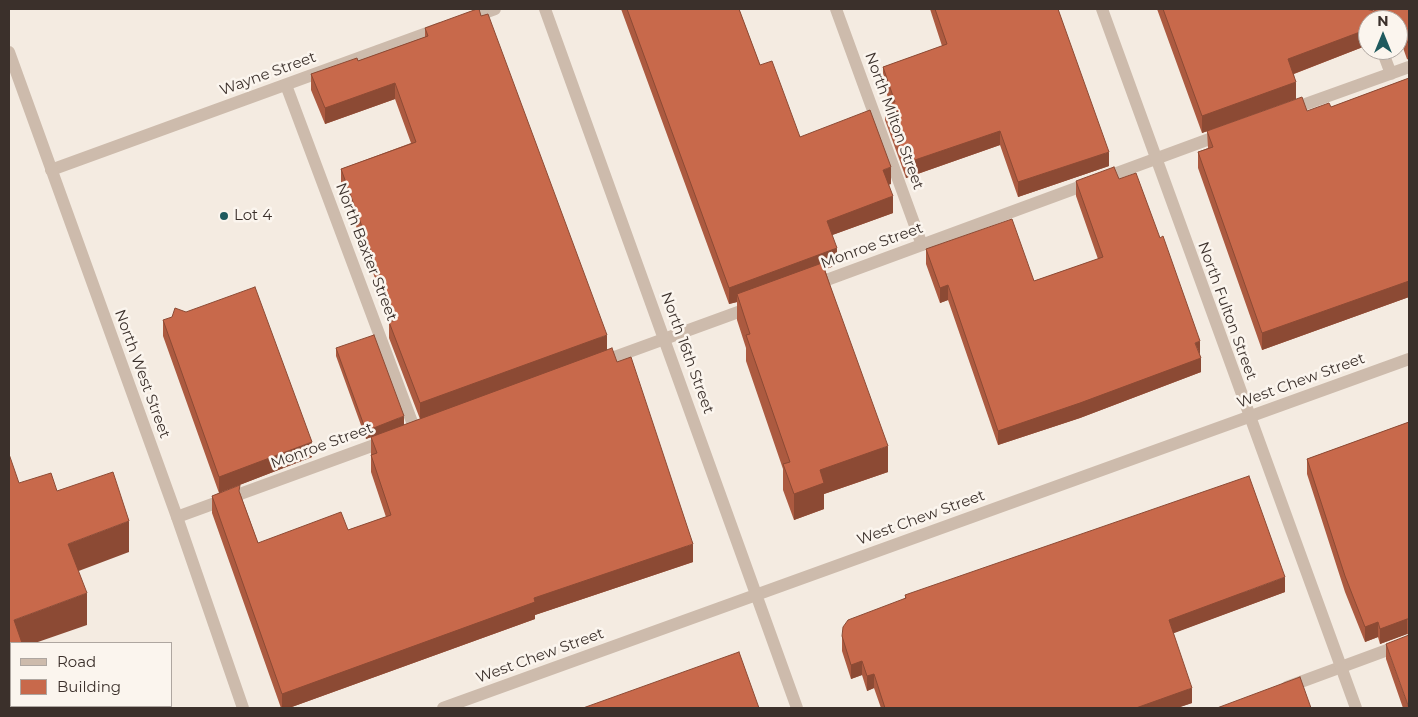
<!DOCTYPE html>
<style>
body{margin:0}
#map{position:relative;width:1418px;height:717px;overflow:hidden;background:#f4ebe1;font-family:Montserrat,sans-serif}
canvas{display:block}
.frame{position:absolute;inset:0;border:10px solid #3b302b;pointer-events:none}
.legend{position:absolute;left:10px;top:642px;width:162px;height:65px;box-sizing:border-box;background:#fbf5ee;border:1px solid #aea6a0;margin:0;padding:6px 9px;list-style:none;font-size:15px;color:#3b302b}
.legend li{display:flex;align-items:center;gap:10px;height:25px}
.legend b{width:25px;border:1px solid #aea6a0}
.north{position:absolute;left:1358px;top:10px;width:50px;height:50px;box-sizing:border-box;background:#fbf5ee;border:1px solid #aea6a0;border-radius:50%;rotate:0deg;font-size:14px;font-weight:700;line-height:20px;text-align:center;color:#3b302b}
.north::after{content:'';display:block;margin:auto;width:18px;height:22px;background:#1f5a5e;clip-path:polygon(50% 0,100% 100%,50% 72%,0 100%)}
</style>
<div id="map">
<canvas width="1418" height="717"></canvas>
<div class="frame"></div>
<ul class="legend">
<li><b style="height:6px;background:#cdbbac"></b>Road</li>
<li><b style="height:14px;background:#c8694b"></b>Building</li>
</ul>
<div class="north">N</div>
</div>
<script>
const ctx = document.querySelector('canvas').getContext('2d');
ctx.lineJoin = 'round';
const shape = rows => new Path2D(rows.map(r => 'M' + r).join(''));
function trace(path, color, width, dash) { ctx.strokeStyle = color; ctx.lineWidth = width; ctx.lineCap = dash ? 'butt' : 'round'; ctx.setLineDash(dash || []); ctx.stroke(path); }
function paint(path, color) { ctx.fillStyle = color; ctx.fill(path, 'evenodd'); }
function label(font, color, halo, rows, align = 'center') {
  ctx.font = font + ' Montserrat,sans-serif'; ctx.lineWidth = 5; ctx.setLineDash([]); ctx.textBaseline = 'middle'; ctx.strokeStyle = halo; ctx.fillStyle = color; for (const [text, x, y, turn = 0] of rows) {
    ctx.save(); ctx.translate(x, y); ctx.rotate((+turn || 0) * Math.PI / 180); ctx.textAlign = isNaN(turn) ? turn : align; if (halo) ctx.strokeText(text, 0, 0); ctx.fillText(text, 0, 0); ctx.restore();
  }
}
const lane = shape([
 [836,9,922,245],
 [465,20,495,9],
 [1382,50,1391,74],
 [286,85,415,430],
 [1289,110,1409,67],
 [51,170,441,28],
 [813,285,1223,134],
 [601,362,752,307],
 [177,517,388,440],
 [1287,687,1409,642]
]);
const street = shape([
 [545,9,797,708],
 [1102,9,1356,708],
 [9,52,177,517,243,708],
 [443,708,1409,359]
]);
const wall = shape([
 [621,9,739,9,760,65,800,137,891,184,889,184,893,213,832,235,837,265,825,269,888,472,824,494,824,509,794,520,783,490,783,469,746,361,746,348,737,320,737,302,729,304],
 [930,9,1058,9,1109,166,1018,197,1000,145,906,178,885,120,885,106,890,104,883,82,883,67,942,46],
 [1157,9,1366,9,1374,11,1376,10,1376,9,1409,9,1409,60,1407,59,1398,34,1398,20,1368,45,1294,74,1296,99,1202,133],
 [425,28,607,351,693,562,535,615,535,619,289,708,281,708,212,513,212,496,219,493,163,336,163,320,312,457,221,492,240,493,258,543,348,530,386,517,371,472,371,437,366,439,336,356,336,348,404,425,420,419,389,338,389,322,391,322,341,185,341,169,411,143,395,99,325,124,311,90,311,74,358,61,425,37],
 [1409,78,1409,297,1262,350,1198,168,1198,152,1208,148,1207,131,1331,107],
 [1119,179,1200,355,1201,372,1080,418,998,445,948,300,940,303,926,264,926,249,1034,281,1098,259,1076,196,1076,181],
 [1409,422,1409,635,1407,634,1380,644,1378,637,1365,642,1345,592,1307,474,1307,459],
 [1285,592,1173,633,1192,703,1177,708,881,708,874,688,867,691,862,675,851,679,842,651,842,636,905,598,905,595],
 [1386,644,1409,708,1403,708,1386,659]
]);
const shadedWall = shape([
 [1398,17,1398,20,1390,20],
 [1368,29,1368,45,1288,76,1288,59],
 [1296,82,1296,99,1202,133,1202,116],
 [395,83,395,99,325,124,325,108],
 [1000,131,1000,145,906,178,906,163],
 [1109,152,1109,166,1018,197,1018,182],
 [9,156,10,156,10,187,9,187],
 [891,167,891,184,883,187,883,170],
 [893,196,893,213,827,237,827,221],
 [837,248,837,265,739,301,737,294,737,302,729,304,729,288],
 [1409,281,1409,297,1262,350,1262,333],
 [948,285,948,300,940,303,940,288],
 [607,335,607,351,420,419,420,403],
 [1200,341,1200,355,1195,343],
 [1201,358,1201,372,1080,418,998,445,998,431],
 [404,416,404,425,366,439,366,431],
 [312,442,312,457,219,493,219,477],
 [888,446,888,472,824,494,824,509,794,520,794,494,820,470],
 [129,521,129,552,68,575,68,544],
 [693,544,693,562,535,615,535,619,289,708,282,708,282,694,534,598],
 [1285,577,1285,592,1169,635,1169,620],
 [87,593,87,625,35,643,14,643,14,620],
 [1407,619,1407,634,1380,644,1380,629],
 [1378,622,1378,637,1365,642,1365,627],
 [11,658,11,689,9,690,9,703,9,659],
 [862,661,862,675,851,679,851,665],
 [874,674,874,688,867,691,867,676],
 [1192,688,1192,703,1177,708,1136,708]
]);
const building = shape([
 [477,9,479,9,481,16,488,14,607,335,420,403,389,322,396,320,341,169,416,142,395,83,325,108,311,74,357,58,358,61,428,36,425,28,477,9],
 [627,9,739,9,760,65,772,61,800,137,870,110,891,167,883,170,893,196,827,221,837,248,729,288,627,9],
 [935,9,1058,9,1109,152,1018,182,1000,131,906,163,885,106,895,102,883,67,947,44,935,9],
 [1163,9,1366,9,1374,11,1377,9,1409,9,1409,43,1407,42,1398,17,1390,20,1368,20,1368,29,1288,59,1296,82,1202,116,1163,9],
 [1409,78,1409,281,1262,333,1198,152,1213,147,1207,131,1302,97,1307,111,1329,103,1331,107,1409,78],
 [1114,167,1119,179,1136,173,1160,238,1163,236,1200,341,1195,343,1201,358,1080,403,998,431,948,285,940,288,926,249,1012,219,1034,281,1103,257,1076,181,1114,167],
 [822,263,888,446,820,470,824,483,794,494,783,464,790,462,746,335,750,334,737,294,822,263],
 [255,287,312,442,219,477,163,320,172,317,175,308,186,312,255,287],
 [374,335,404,416,366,431,336,348,374,335],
 [612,348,617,362,631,357,693,544,534,598,535,602,282,694,212,496,240,485,239,491,258,543,341,512,348,530,391,515,371,455,377,453,371,437,612,348],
 [1409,422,1409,619,1407,619,1380,629,1378,622,1365,627,1345,576,1307,459,1409,422],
 [9,454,19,483,51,473,57,491,113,472,129,521,68,544,87,593,14,620,22,643,11,643,11,658,9,659,9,454],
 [1249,476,1285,577,1169,620,1192,688,1136,708,885,708,874,674,867,676,862,661,851,665,842,636,843,627,848,620,906,598,905,595,1249,476],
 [1409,635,1409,708,1386,644,1409,635],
 [739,652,759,708,583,708,739,652],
 [1300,677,1311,708,1217,708,1300,677]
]);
const markers = [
 [224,216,5,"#1f5a5e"]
];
const streetNames = [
 ["Wayne Street",268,74,-20],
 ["North Milton Street",894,121,70],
 ["Monroe Street",872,246,-20],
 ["North Baxter Street",366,252,69],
 ["North Fulton Street",1227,311,70],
 ["North 16th Street",687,353,70],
 ["North West Street",142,374,70],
 ["West Chew Street",1301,381,-20],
 ["Monroe Street",322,446,-20],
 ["West Chew Street",921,518,-20],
 ["West Chew Street",540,656,-20]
];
const poiNames = [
 ["Lot 4",234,216]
];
trace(lane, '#cdbbac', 12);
trace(street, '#cdbbac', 12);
paint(wall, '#ac5a40');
paint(shadedWall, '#8c4a34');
paint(building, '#c8694b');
trace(building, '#8c4a34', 1);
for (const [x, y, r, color] of markers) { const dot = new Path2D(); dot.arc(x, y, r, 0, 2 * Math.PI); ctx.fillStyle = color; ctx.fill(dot); trace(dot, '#fbf5ee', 2); }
label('15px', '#3b302b', '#fbf5ee', streetNames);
label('15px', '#3b302b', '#fbf5ee', poiNames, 'left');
</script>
